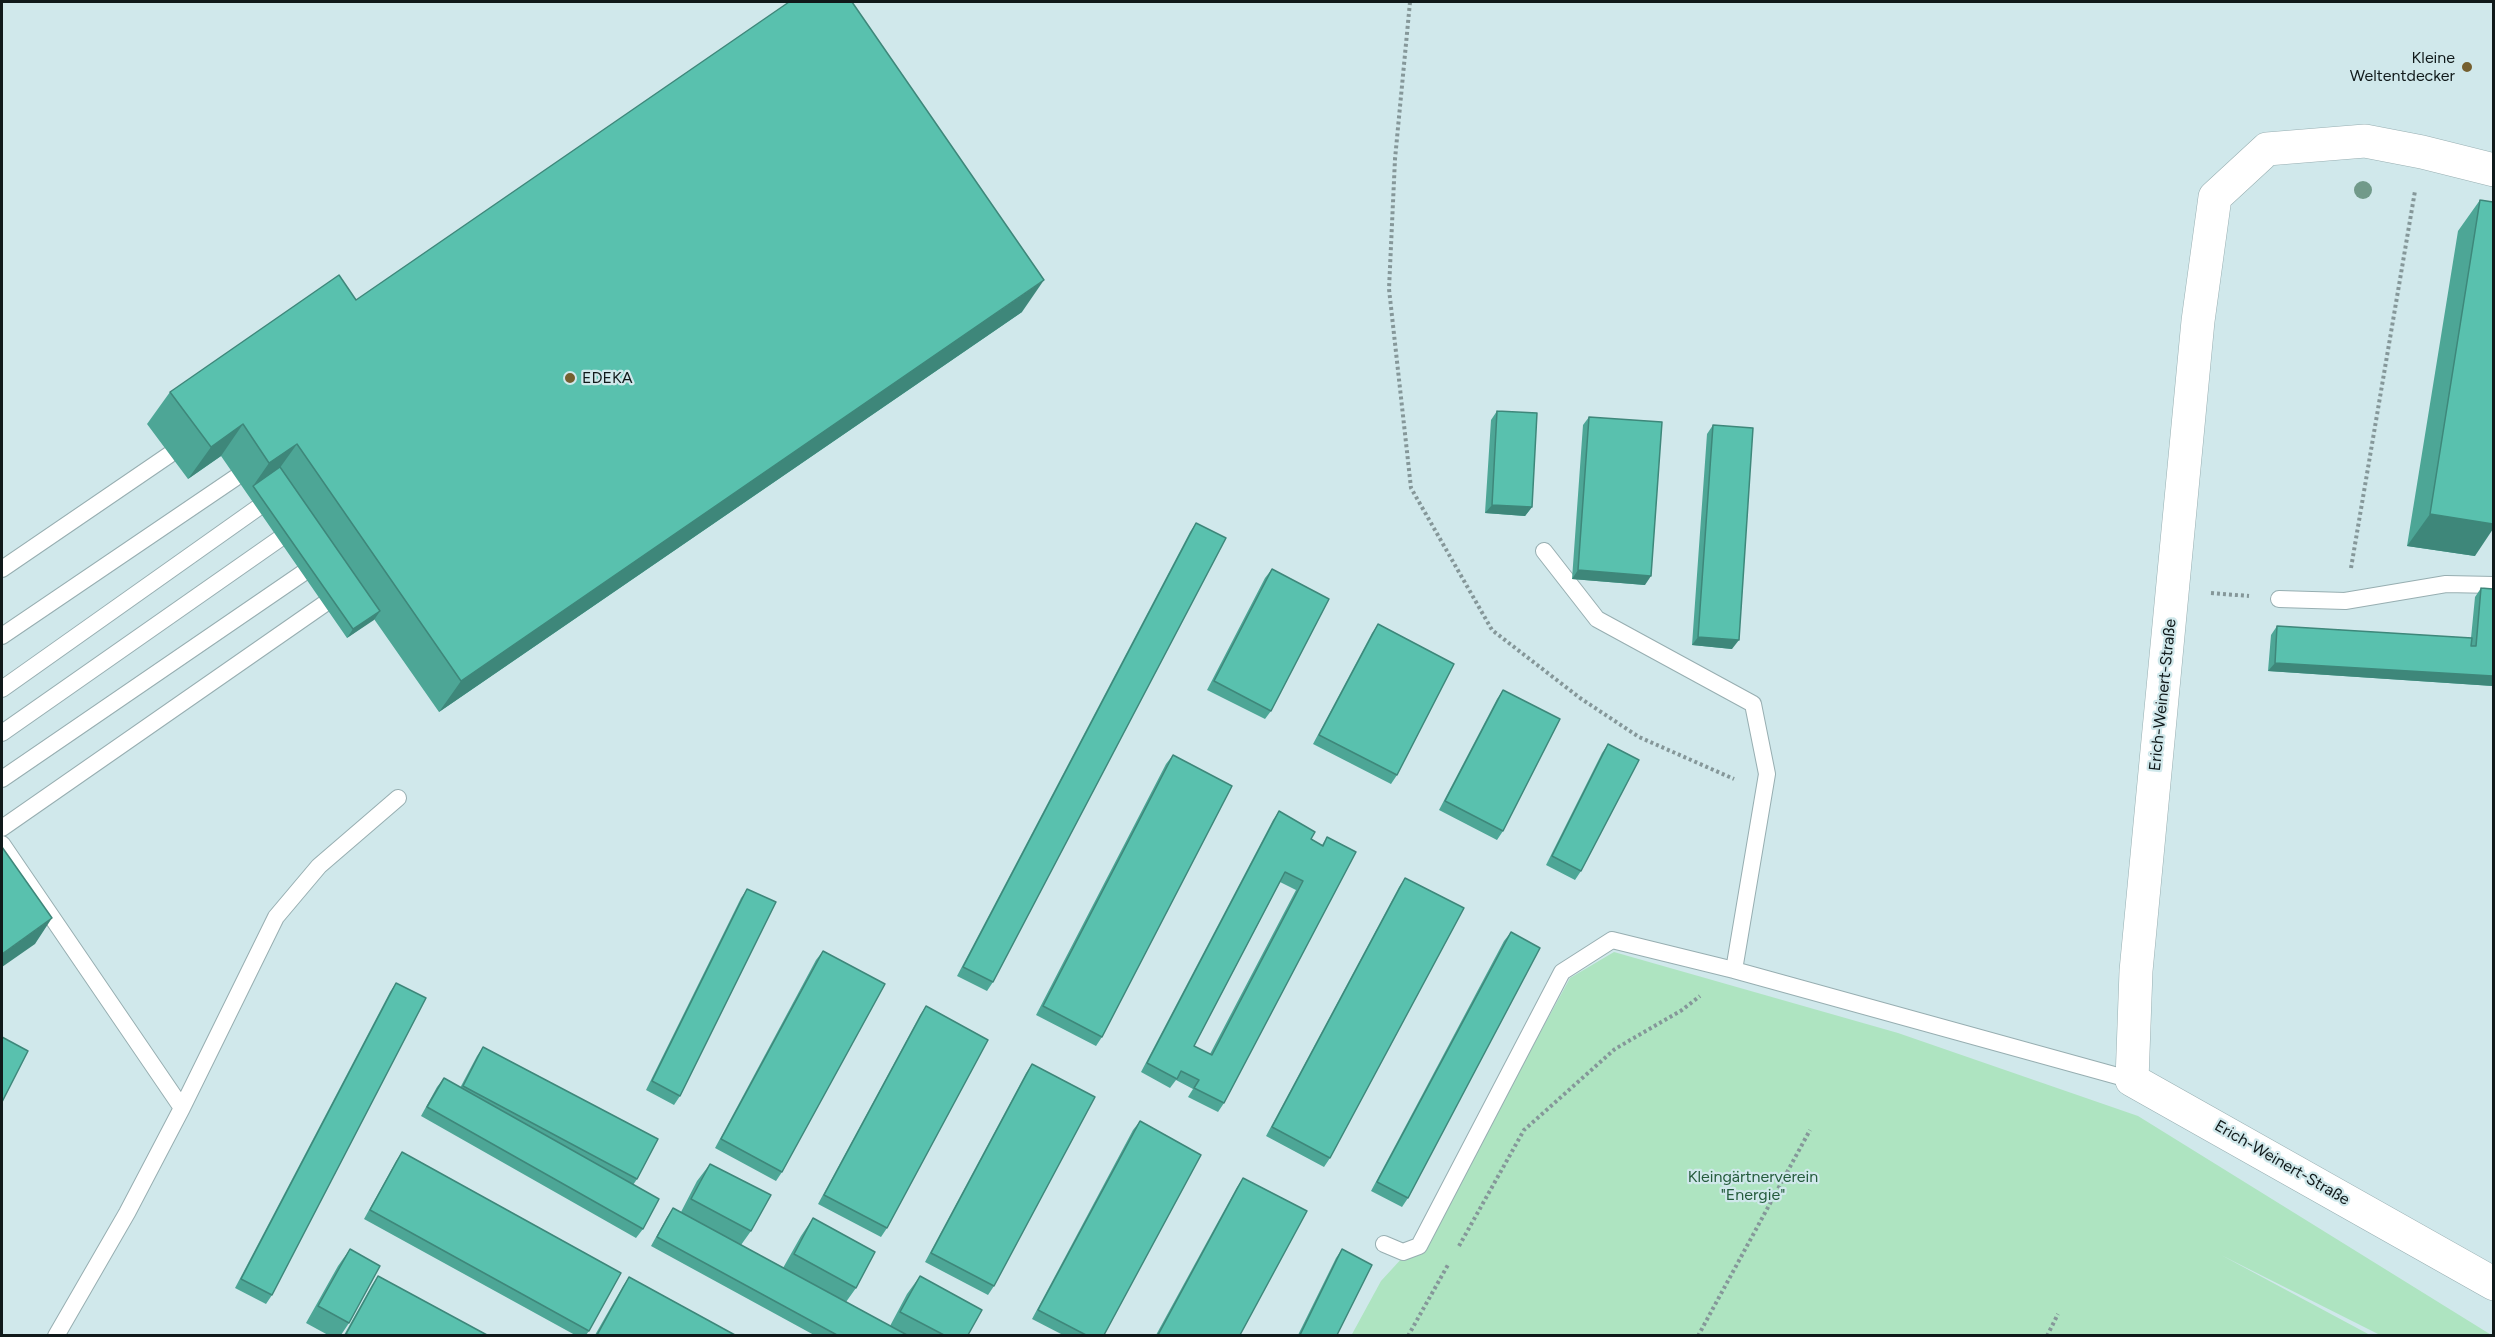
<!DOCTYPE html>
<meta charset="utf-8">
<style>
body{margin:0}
#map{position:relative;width:2495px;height:1337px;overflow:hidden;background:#d0e8eb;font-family:Figtree,sans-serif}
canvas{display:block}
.frame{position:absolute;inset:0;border:3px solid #10191a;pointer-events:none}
</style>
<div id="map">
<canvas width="2495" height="1337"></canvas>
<div class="frame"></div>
</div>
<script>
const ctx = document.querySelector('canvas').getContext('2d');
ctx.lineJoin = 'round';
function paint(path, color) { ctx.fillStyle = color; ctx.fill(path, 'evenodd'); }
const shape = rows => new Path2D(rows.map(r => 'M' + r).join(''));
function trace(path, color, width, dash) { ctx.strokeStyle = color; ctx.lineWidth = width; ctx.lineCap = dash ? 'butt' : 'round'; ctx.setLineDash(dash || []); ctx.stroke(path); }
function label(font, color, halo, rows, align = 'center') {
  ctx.font = font + ' Figtree,sans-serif'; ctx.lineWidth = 4.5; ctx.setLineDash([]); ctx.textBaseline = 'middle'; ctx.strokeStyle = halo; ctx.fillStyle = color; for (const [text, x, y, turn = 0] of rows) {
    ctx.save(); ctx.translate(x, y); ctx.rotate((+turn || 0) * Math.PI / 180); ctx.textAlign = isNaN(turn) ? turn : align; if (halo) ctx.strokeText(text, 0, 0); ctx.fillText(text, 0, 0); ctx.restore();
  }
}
const green = shape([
 [1614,952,1898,1033,2138,1116,2493,1336,2380,1335,2221,1255,2370,1335,1351,1336,1381,1281,1403,1257,1422,1249,1570,978]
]);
const path = shape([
 [1410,2,1395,159,1389,289,1411,488,1492,630,1580,698,1639,737,1734,779],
 [2351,568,2415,191],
 [2211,593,2249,596],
 [1459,1246,1524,1130,1615,1049,1682,1010,1700,996],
 [1408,1336,1449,1263],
 [1698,1336,1810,1130],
 [2047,1336,2058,1314]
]);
const lane = shape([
 [1544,551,1597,619,1753,704,1767,774,1734,970],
 [2,569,169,455],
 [2279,599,2345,601,2446,584,2494,585],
 [2,636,235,478],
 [2,689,273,497],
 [2,733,295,528],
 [2,779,319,562],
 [2,828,340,593],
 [2,844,182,1108],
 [1384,1244,1403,1252,1419,1246,1562,972,1612,940,1734,970,2132,1080],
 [56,1336,127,1213,182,1108,276,917,319,866,398,798]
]);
const street = shape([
 [2494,170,2422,152,2365,141,2267,149,2215,197,2198,321,2136,971,2132,1080,2494,1284]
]);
const trees = [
 [2363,190]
];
const wall = shape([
 [2480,200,2475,556,2407,546,2458,231],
 [356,300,1022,312,439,712,374,619,347,638,221,456,188,479,147,424,170,392],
 [1497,411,1532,507,1525,516,1485,513,1491,420],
 [1589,417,1645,585,1572,579,1583,425],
 [1713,425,1732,649,1692,645,1707,434],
 [1196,523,993,982,987,991,957,976,1190,532],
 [1272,569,1271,711,1265,719,1207,690,1265,578],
 [2481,588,2493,589,2493,686,2268,671,2271,635,2277,626,2471,638,2475,597],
 [1378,624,1397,775,1391,784,1313,744,1372,633],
 [1503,690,1503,831,1497,840,1439,810,1497,699],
 [1608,744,1581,871,1575,880,1546,865,1602,753],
 [1173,755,1102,1037,1096,1046,1036,1015,1166,764],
 [1279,811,1311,839,1322,845,1327,837,1224,1103,1218,1112,1188,1097,1193,1089,1176,1080,1170,1088,1141,1072,1273,820],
 [1280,882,1296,890,1210,1054,1194,1046],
 [1405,878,1330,1158,1324,1167,1266,1136,1399,887],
 [747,889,680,1096,674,1105,646,1090,741,898],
 [1511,932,1408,1198,1402,1207,1371,1191,1504,941],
 [823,951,782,1172,776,1181,715,1148,816,960],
 [396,983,272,1295,266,1304,235,1288,390,992],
 [926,1006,887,1228,881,1237,818,1204,920,1015],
 [483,1047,637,1179,633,1185,643,1229,636,1238,421,1116,437,1087,444,1078,460,1088,477,1056],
 [1032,1064,994,1286,988,1295,925,1262,1026,1073],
 [1140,1121,1104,1335,1063,1335,1032,1319,1133,1130],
 [402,1152,589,1331,586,1335,575,1335,364,1219,396,1161],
 [710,1164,751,1231,741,1245,783,1268,801,1236,813,1218,856,1288,846,1302,890,1326,907,1294,920,1276,968,1335,814,1335,651,1246,667,1217,673,1208,681,1212,697,1181],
 [1243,1178,1240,1335,1156,1335,1237,1187],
 [350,1249,349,1323,341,1335,328,1335,306,1323,338,1266],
 [1342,1249,1337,1335,1298,1335,1336,1258],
 [378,1276,487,1335,344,1335,372,1285],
 [629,1277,735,1335,595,1335,623,1286]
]);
const shadedWall = shape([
 [1044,280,1022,312,439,712,461,681],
 [243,424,221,456,188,479,211,447],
 [297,444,274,476,253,486,269,463],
 [1492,505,1532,507,1525,516,1485,513],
 [2430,514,2493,524,2493,529,2475,556,2407,546],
 [1578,570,1651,576,1645,585,1572,579],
 [380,611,374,620,347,638,353,629],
 [1698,637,1739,640,1732,649,1692,645],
 [2275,663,2493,676,2493,686,2268,671],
 [52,918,35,944,2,967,2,954]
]);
const building = shape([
 [789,2,852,2,1044,280,461,681,297,444,269,463,243,424,211,447,170,392,339,275,356,300,789,2],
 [2480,200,2493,202,2493,524,2430,514,2480,200],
 [1497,411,1537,413,1532,507,1492,505,1497,411],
 [1589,417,1662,422,1651,576,1578,570,1589,417],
 [1713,425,1753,428,1739,640,1698,637,1713,425],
 [280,467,380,611,353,629,253,486,280,467],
 [1196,523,1226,538,993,982,963,967,1196,523],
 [1272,569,1329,599,1271,711,1214,681,1272,569],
 [2481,588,2493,589,2493,676,2275,663,2277,626,2472,638,2471,646,2476,646,2481,588],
 [1378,624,1454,664,1397,775,1319,735,1378,624],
 [1503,690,1560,719,1503,831,1445,801,1503,690],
 [1608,744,1639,760,1581,871,1552,856,1608,744],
 [1173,755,1232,786,1102,1037,1043,1006,1173,755],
 [1279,811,1315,832,1311,839,1323,846,1327,837,1356,852,1224,1103,1194,1088,1199,1080,1181,1071,1177,1079,1147,1063,1279,811],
 [1285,872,1303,881,1212,1055,1194,1046,1285,872],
 [2,847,52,918,2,954,2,847],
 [1405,878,1464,908,1330,1158,1272,1127,1405,878],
 [747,889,776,902,680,1096,652,1081,747,889],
 [1511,932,1540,948,1408,1198,1377,1182,1511,932],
 [823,951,885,984,782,1172,721,1139,823,951],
 [396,983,426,998,272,1295,241,1279,396,983],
 [926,1006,988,1040,887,1228,824,1195,926,1006],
 [2,1037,28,1051,2,1102,2,1037],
 [483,1047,658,1139,637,1179,463,1086,483,1047],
 [1032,1064,1095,1097,994,1286,931,1253,1032,1064],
 [444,1078,659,1199,643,1229,427,1107,444,1078],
 [1140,1121,1201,1155,1104,1335,1086,1335,1038,1310,1140,1121],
 [402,1152,621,1273,589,1331,370,1210,402,1152],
 [710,1164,771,1195,751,1231,691,1199,710,1164],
 [1243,1178,1307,1211,1240,1335,1158,1335,1243,1178],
 [673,1208,907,1335,837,1335,657,1237,673,1208],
 [813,1218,875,1252,856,1288,794,1254,813,1218],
 [350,1249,380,1266,349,1323,318,1306,350,1249],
 [1342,1249,1372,1265,1337,1335,1300,1335,1342,1249],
 [378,1276,487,1335,350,1335,346,1334,378,1276],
 [920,1276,982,1310,968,1335,944,1335,900,1312,920,1276],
 [629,1277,735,1335,597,1335,629,1277]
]);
const markers = [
 [2467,67,6,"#755f2f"],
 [570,378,6,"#755f2f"]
];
const poiNames = [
 ["Kleine",2455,58],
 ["Weltentdecker",2455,76],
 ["EDEKA",582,378,"left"]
];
const streetNames = [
 ["Erich-Weinert-Straße",2163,695,-84],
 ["Erich-Weinert-Straße",2282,1163,30]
];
const parkNames = [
 ["Kleingärtnerverein",1753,1177],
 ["\"Energie\"",1753,1195]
];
paint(green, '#aee4c1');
trace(lane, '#97aeb1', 18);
trace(street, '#97aeb1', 34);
trace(path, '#859799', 4, [3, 3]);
trace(lane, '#fff', 16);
trace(street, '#fff', 33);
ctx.fillStyle = '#719a8a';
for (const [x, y] of trees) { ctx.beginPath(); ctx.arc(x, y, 9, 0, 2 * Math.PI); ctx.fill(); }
paint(wall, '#4da696');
paint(shadedWall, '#3e877a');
paint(building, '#59c1ae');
trace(building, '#3e877a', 1.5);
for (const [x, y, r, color] of markers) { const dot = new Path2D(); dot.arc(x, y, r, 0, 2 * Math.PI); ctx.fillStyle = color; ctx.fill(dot); trace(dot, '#d0e8eb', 2); }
label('16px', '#10191a', '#d0e8eb', poiNames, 'right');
label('16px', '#10191a', '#d0e8eb', streetNames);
label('16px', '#245b3b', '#d0e8eb', parkNames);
</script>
